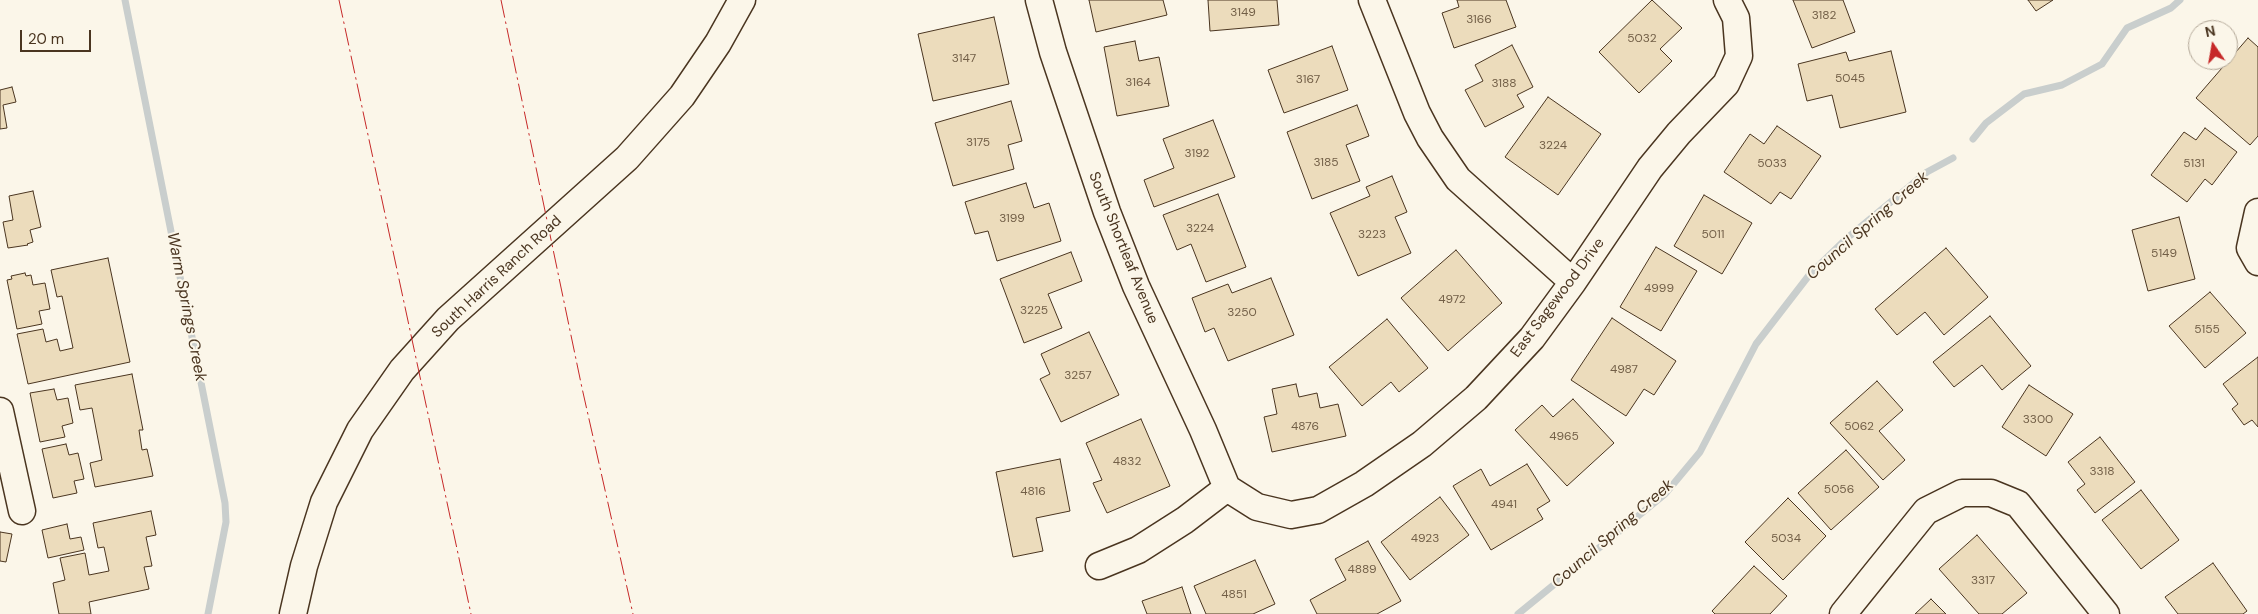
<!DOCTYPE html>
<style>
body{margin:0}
#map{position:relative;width:2258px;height:614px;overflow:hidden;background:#fbf6e9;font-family:"DM Sans",sans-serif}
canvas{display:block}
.north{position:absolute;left:2188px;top:20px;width:50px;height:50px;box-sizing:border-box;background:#fbf6e9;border:1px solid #b4a999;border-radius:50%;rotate:348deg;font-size:14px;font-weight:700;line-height:20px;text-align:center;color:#4a3520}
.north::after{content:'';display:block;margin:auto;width:18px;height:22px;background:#c62828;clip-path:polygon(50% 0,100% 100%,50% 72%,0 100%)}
.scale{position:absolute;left:20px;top:30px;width:71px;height:22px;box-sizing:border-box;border:2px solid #4a3520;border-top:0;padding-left:6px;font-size:15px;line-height:18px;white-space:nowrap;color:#4a3520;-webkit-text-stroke:4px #fbf6e9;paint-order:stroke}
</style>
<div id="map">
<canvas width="2258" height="614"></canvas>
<div class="north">N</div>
<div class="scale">20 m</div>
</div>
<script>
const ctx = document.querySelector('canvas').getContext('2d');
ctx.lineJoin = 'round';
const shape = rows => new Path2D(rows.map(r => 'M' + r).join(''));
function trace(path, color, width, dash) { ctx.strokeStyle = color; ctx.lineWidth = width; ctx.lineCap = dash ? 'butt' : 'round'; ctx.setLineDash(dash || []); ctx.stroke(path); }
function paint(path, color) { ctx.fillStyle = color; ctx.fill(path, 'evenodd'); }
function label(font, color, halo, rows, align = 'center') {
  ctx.font = font + ' "DM Sans",sans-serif'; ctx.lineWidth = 4; ctx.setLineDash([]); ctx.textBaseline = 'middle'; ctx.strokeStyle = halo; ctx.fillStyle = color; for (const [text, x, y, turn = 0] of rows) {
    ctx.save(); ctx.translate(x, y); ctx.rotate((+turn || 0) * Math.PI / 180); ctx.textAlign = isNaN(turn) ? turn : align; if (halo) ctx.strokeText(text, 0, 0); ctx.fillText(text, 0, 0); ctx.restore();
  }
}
const stream = shape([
 [125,0,225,503,226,522,208,614],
 [1973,139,1986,123,2024,94,2062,85,2102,64,2127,28,2171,8,2180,0],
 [1518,614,1665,494,1700,452,1756,344,1810,274,1846,239,1927,172,1953,158]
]);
const building = shape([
 [1089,0,1163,0,1167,15,1096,32,1089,0],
 [1208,0,1277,0,1279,25,1210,31,1208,0],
 [1457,0,1506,0,1516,27,1454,48,1442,13,1459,7,1457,0],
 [1652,0,1682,28,1660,49,1672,61,1639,93,1599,52,1652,0],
 [1793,0,1843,0,1855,32,1812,48,1793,0],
 [2028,0,2053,0,2036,11,2028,0],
 [994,17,1009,84,933,101,918,34,994,17],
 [2248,38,2258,47,2258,136,2250,145,2196,98,2248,38],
 [1135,41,1139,61,1159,57,1169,106,1117,116,1104,47,1135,41],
 [1512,45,1533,87,1517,95,1524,107,1485,127,1465,90,1483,81,1475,65,1512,45],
 [1332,46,1348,90,1284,113,1268,70,1332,46],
 [1891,51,1906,112,1840,128,1832,95,1807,101,1798,64,1846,52,1849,61,1891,51],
 [12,87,16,102,3,105,7,128,0,129,0,90,12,87],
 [1548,97,1601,134,1558,195,1505,157,1548,97],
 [1011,101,1022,141,1008,145,1014,169,953,186,935,123,1011,101],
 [1357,105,1369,136,1346,145,1360,181,1312,199,1287,132,1357,105],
 [1213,120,1235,177,1154,207,1144,180,1174,168,1163,139,1213,120],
 [1777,126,1821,156,1791,199,1780,192,1771,204,1724,172,1750,134,1764,144,1777,126],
 [2205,128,2237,152,2212,185,2205,179,2187,202,2151,175,2184,132,2196,140,2205,128],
 [1392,176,1407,212,1395,217,1411,253,1358,276,1330,213,1370,196,1366,187,1392,176],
 [1026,183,1034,208,1049,203,1061,241,997,261,988,231,975,234,965,202,1026,183],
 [33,191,41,227,30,230,33,242,27,244,28,245,8,248,3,222,13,220,9,196,33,191],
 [1218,194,1246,267,1206,282,1191,244,1177,250,1163,215,1218,194],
 [1704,195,1752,223,1722,274,1674,246,1704,195],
 [2179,217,2195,279,2148,291,2132,230,2179,217],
 [1656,247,1697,271,1661,331,1620,307,1656,247],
 [1946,248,1988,297,1944,335,1925,312,1897,335,1875,309,1946,248],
 [1456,250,1502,303,1448,351,1401,298,1456,250],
 [1071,252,1082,281,1048,294,1062,328,1024,343,1000,279,1071,252],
 [108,258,130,362,28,384,17,334,43,329,46,342,57,339,60,351,73,348,62,296,57,297,51,270,108,258],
 [25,273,26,276,31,275,33,285,45,283,50,309,39,311,42,324,17,329,7,280,12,279,11,276,25,273],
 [1271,278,1294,335,1228,361,1214,328,1205,332,1192,298,1228,284,1232,293,1271,278],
 [2210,292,2246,333,2205,368,2169,326,2210,292],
 [1990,316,2031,366,2002,390,1982,365,1954,387,1933,362,1990,316],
 [1612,318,1676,361,1654,395,1644,389,1626,416,1571,380,1612,318],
 [1387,319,1428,368,1399,392,1391,382,1362,406,1329,367,1387,319],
 [1089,332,1119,395,1061,422,1040,379,1050,374,1041,354,1089,332],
 [2258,357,2258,427,2252,420,2244,425,2232,409,2238,404,2223,384,2258,357],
 [132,374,143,430,139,430,142,450,147,449,153,476,95,487,90,463,102,460,92,408,80,410,75,385,132,374],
 [1877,381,1903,410,1879,431,1905,460,1883,480,1830,423,1877,381],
 [1296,384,1299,397,1317,393,1320,408,1338,404,1346,436,1272,452,1264,417,1277,414,1272,389,1296,384],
 [2029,385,2073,414,2046,456,2002,427,2029,385],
 [54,389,57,400,68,398,73,423,62,426,65,437,40,442,30,393,54,389],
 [1573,399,1614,443,1567,486,1515,430,1542,405,1553,417,1573,399],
 [1141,419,1170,486,1107,513,1093,483,1102,480,1086,443,1141,419],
 [2100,437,2135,482,2095,513,2077,490,2085,484,2068,462,2100,437],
 [66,444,69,455,78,453,84,479,74,481,77,493,53,498,42,449,66,444],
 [1846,450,1879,487,1831,530,1798,493,1846,450],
 [1060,459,1070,511,1036,518,1043,551,1013,557,996,472,1060,459],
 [1527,464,1550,501,1537,509,1543,519,1491,550,1453,486,1481,469,1490,486,1527,464],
 [2141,490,2179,540,2141,569,2102,520,2141,490],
 [1440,497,1469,535,1410,580,1381,542,1440,497],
 [1788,498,1826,536,1783,580,1745,542,1788,498],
 [151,511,156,535,146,537,152,566,144,567,149,589,89,602,91,614,59,614,53,583,65,580,60,558,85,553,89,575,109,571,104,547,98,548,93,523,151,511],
 [67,524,70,539,81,537,84,550,48,558,42,530,67,524],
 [0,532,12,534,6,562,0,561,0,532],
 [1977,535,2027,593,2002,614,1979,614,1939,569,1977,535],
 [1368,541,1401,601,1377,614,1317,614,1310,600,1346,580,1335,559,1368,541],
 [1255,560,1275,604,1253,614,1206,614,1194,586,1255,560],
 [2213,563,2247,611,2243,614,2178,614,2165,597,2213,563],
 [1754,566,1787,596,1770,614,1715,614,1712,611,1754,566],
 [1182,587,1191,614,1147,614,1142,601,1182,587],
 [1931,599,1946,614,1915,614,1931,599]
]);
const minor = shape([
 [1039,0,1053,52,1107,212,1136,286,1203,430,1227,488],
 [1372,0,1417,113,1430,138,1458,179,1573,282],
 [2258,212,2250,248,2258,262],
 [0,411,22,511],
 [1227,488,1257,507,1291,515,1318,510,1364,484,1422,444,1476,398,1532,338,1573,282,1650,168,1679,133,1726,84,1739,56,1736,18,1727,0],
 [1099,566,1138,550,1185,520,1227,488],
 [293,614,304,566,324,502,360,430,402,370,448,319,627,158,682,96,718,43,742,0],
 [1843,614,1926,511,1962,493,1991,493,2018,504,2106,614]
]);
const power = shape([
 [339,0,471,614],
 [501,0,582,388,633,614]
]);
const numberNames = [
 ["3149",1243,13],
 ["3182",1824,16],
 ["3166",1479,20],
 ["5032",1642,39],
 ["3147",964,59],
 ["5045",1850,79],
 ["3167",1308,80],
 ["3164",1138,83],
 ["3188",1504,84],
 ["3175",978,143],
 ["3224",1553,146],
 ["3192",1197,154],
 ["3185",1326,163],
 ["5033",1772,164],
 ["5131",2194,164],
 ["3199",1012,219],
 ["3224",1200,229],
 ["3223",1372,235],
 ["5011",1713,235],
 ["5149",2164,254],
 ["4999",1659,289],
 ["4972",1452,300],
 ["3225",1034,311],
 ["3250",1242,313],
 ["5155",2207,330],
 ["4987",1624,370],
 ["3257",1078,376],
 ["3300",2038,420],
 ["4876",1305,427],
 ["5062",1859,427],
 ["4965",1564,437],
 ["4832",1127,462],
 ["3318",2102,472],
 ["5056",1839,490],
 ["4816",1033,492],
 ["4941",1504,505],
 ["4923",1425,539],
 ["5034",1786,539],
 ["4889",1362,570],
 ["3317",1983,581],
 ["4851",1234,595]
];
const streetNames = [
 ["South Shortleaf Avenue",1123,248,68],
 ["South Harris Ranch Road",497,277,-43],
 ["East Sagewood Drive",1558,298,-53]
];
const waterNames = [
 ["Council Spring Creek",1868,226,-41],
 ["Warm Springs Creek",186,307,79],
 ["Council Spring Creek",1613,534,-41]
];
trace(stream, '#c9cecd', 7);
paint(building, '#ecdcbc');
trace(building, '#4a3520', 1);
trace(minor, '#4a3520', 29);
trace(minor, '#fbf6e9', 26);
trace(power, '#c62828', 1, [18, 4, 2.5, 4]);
label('12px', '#725f47', null, numberNames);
label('15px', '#4a3520', '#fbf6e9', streetNames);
label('italic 16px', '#4a3520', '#fbf6e9', waterNames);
</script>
